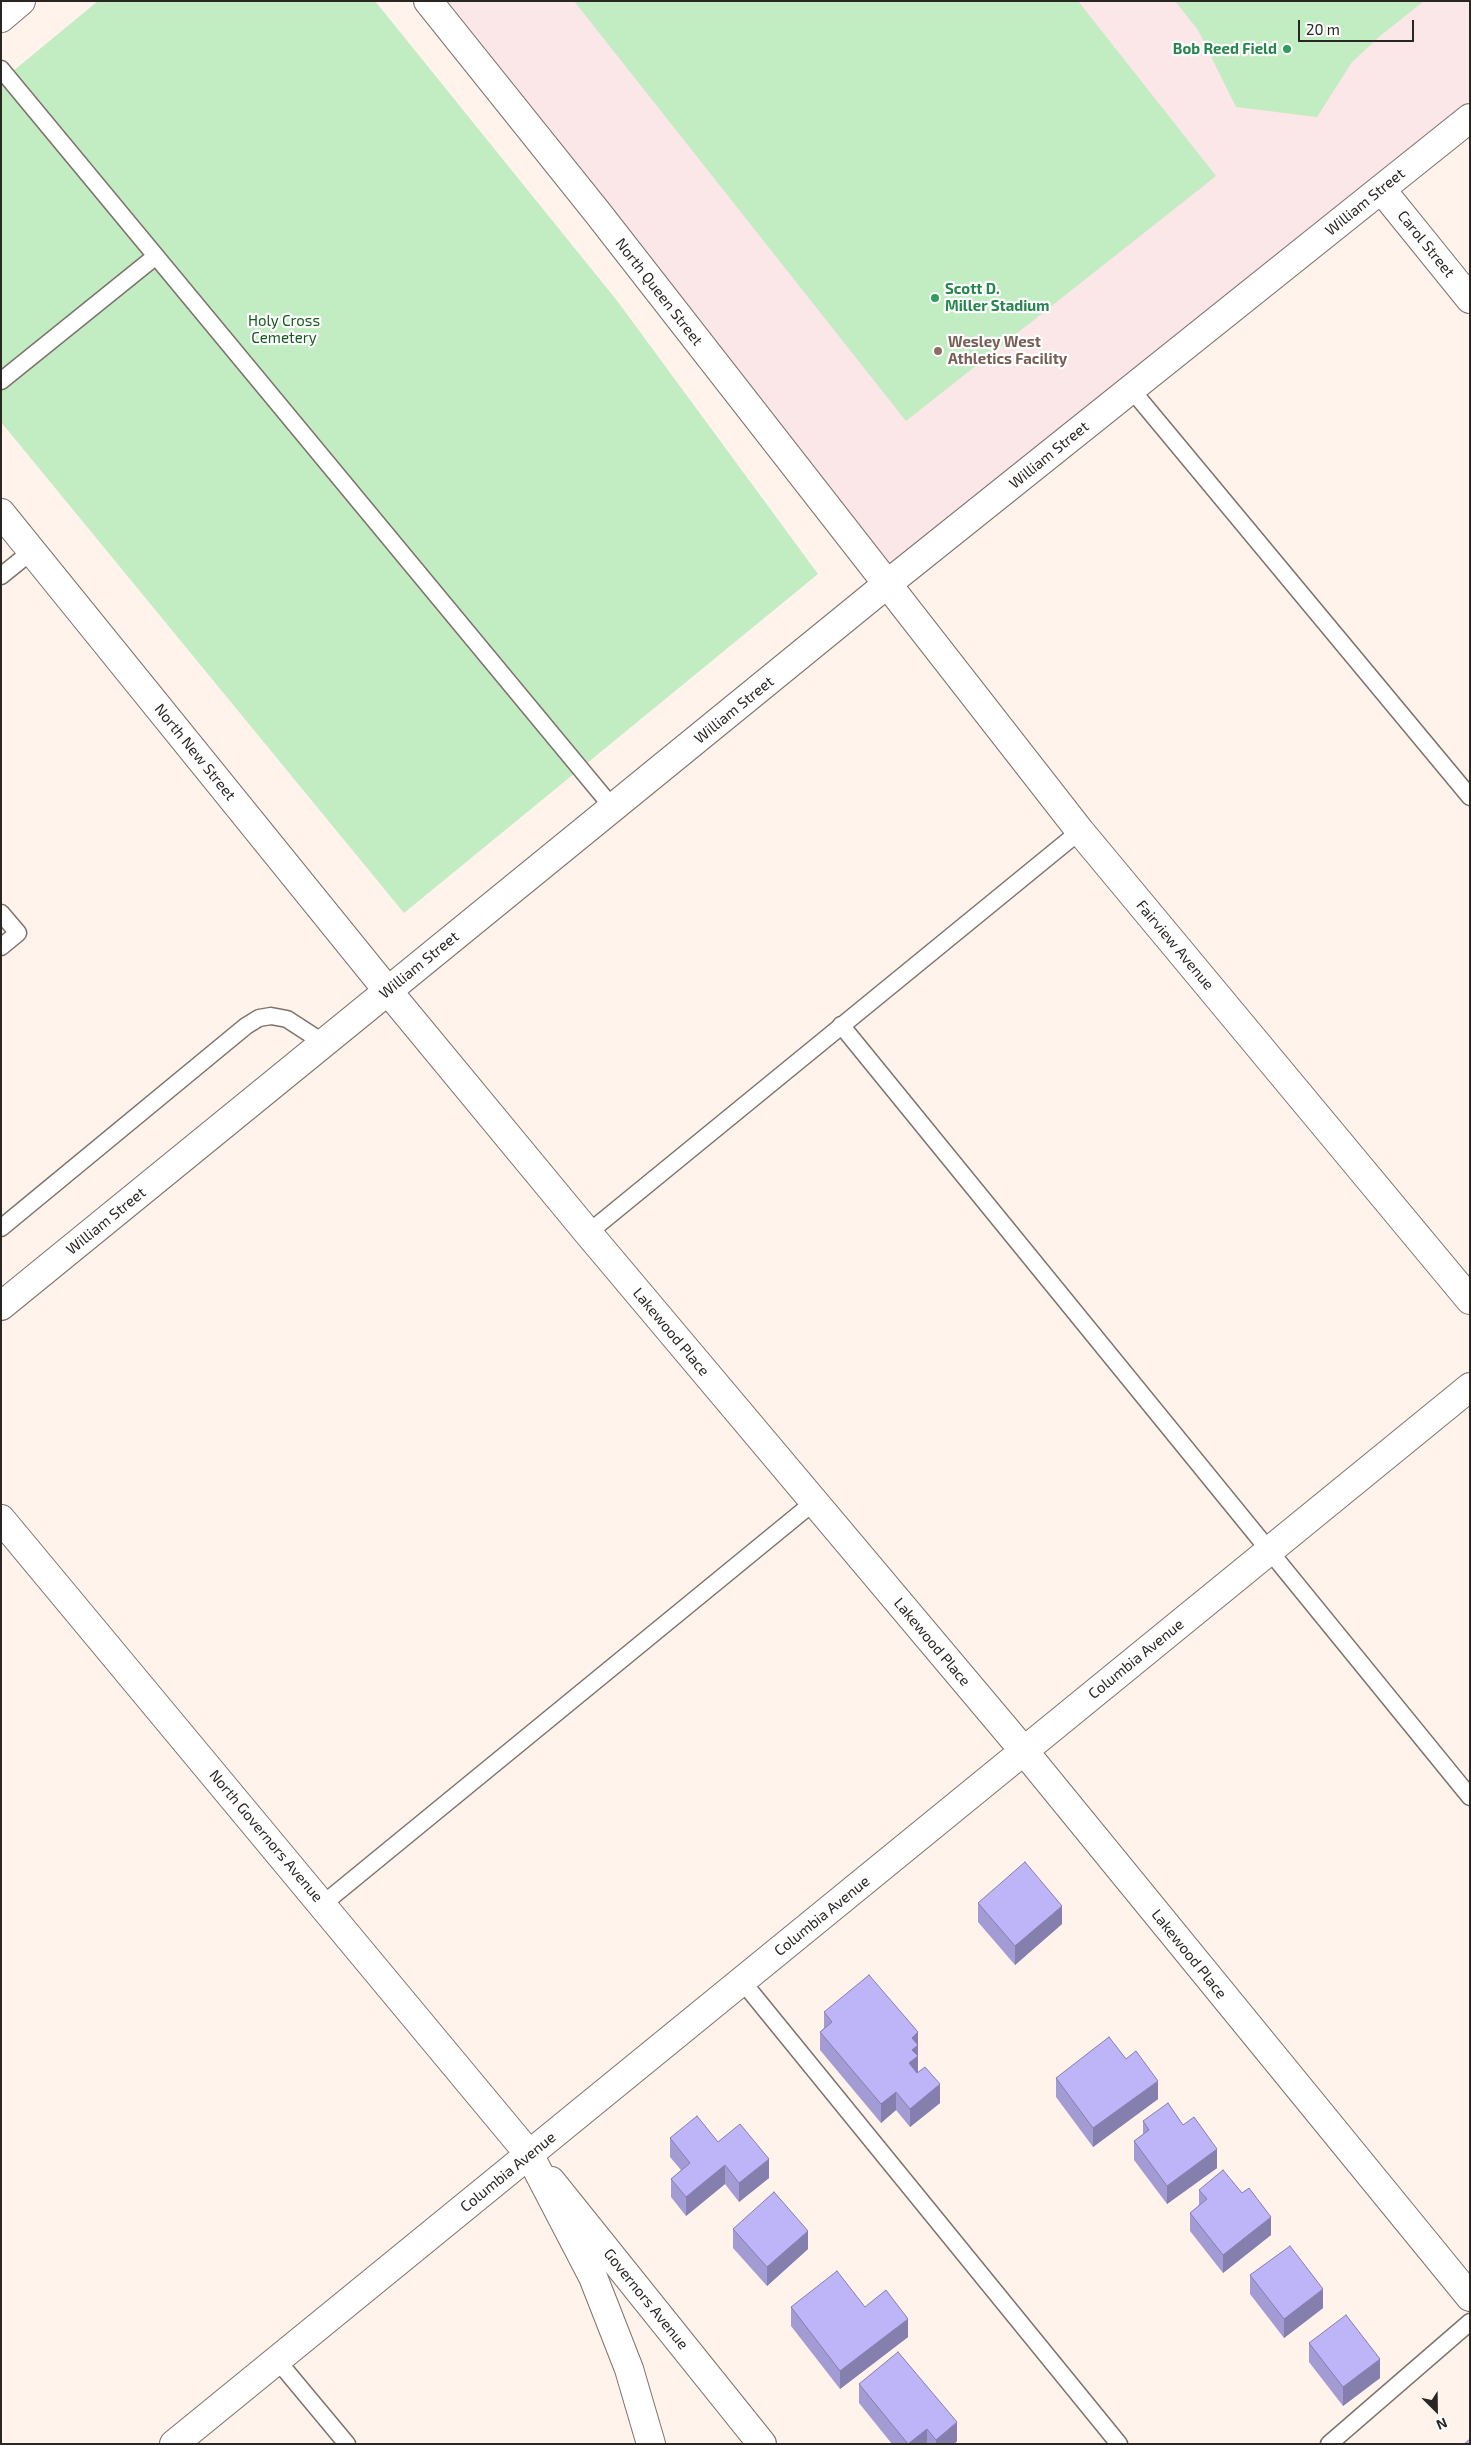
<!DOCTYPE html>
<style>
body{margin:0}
#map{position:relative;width:1471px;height:2445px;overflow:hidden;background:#fff3eb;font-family:"Exo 2",sans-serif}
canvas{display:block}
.frame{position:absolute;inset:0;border:2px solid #2a2623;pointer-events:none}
.north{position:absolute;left:1411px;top:2385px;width:50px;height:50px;-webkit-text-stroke:4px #fff;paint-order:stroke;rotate:157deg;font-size:14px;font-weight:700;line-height:20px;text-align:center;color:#2a2623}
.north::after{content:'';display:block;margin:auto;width:18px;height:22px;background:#2a2623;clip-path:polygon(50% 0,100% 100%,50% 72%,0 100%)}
.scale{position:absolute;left:1298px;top:20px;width:116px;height:22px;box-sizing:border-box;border:2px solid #2a2623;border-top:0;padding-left:6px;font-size:15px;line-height:18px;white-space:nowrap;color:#2a2623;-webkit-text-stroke:4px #fff;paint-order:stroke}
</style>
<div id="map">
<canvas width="1471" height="2445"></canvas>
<div class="frame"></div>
<div class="north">N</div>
<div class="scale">20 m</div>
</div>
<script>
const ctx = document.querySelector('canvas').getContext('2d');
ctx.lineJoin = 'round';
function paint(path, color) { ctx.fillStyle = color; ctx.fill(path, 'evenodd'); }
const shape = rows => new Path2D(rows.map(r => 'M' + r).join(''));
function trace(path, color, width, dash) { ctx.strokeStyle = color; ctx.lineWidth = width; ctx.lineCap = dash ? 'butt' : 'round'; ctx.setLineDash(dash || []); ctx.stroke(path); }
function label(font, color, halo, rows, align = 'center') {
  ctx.font = font + ' "Exo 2",sans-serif'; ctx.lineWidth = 4.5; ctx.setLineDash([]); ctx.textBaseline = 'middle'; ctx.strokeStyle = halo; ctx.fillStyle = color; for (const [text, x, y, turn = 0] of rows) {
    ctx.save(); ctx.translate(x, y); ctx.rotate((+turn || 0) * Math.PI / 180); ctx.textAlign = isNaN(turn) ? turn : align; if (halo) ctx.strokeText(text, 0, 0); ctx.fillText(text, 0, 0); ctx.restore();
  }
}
const education = shape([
 [415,1,1470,1,1470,117,886,585]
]);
const green = shape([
 [98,1,375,1,618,302,818,574,404,913,1,422,1,81],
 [574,1,1078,1,1216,176,906,421],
 [1175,1,1424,1,1380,36,1352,62,1317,117,1236,107,1198,30]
]);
const service = shape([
 [1,69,613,808],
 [1,381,156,256],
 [1131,389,1470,797],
 [1,576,32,551],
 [1,913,18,933,1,947],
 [841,1025,1470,1797],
 [1,1228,246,1026,259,1018,271,1016,287,1019,324,1043],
 [588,1233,1080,831],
 [323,1904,814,1502],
 [742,1981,1119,2444],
 [277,2360,347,2444],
 [1329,2444,1470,2322]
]);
const minor = shape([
 [428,1,597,212,1080,831,1470,1300],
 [1,18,21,1],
 [1381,189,1470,299],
 [1,513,388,991,588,1233,1024,1751,1470,2297],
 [1,1306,886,585,1470,118],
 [551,2181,762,2444],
 [174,2444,1470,1387]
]);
const secondary = shape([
 [1,1519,529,2154,593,2277,629,2369,651,2444]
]);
const wall = shape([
 [978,1903,1062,1924,1015,1965,978,1922],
 [824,2012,918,2032,918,2072,940,2103,910,2127,896,2110,881,2123,820,2050,820,2032,824,2028],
 [1056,2078,1158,2099,1093,2147,1056,2097],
 [1143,2121,1183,2125,1217,2168,1167,2204,1134,2160,1134,2141,1143,2134],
 [670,2138,718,2142,769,2178,739,2202,725,2184,686,2216,671,2197,671,2179,681,2170,670,2157],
 [1199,2190,1271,2235,1223,2273,1190,2231,1190,2213,1199,2205],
 [733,2229,808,2249,767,2286,733,2248],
 [1250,2275,1323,2308,1284,2338,1250,2294],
 [791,2307,865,2307,908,2337,840,2389,791,2326],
 [1309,2343,1380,2378,1343,2406,1309,2362],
 [859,2384,957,2441,954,2444,892,2444,859,2403]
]);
const shadedWall = shape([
 [1062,1906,1062,1924,1015,1965,1015,1946],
 [918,2032,918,2075,909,2063,912,2038],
 [1158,2081,1158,2099,1093,2147,1093,2128],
 [940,2084,940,2103,910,2127,910,2109],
 [896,2092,896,2110,881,2123,881,2104],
 [1217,2149,1217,2168,1167,2204,1167,2186],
 [769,2159,769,2178,739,2202,739,2183],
 [725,2165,725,2184,686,2216,686,2197],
 [1271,2217,1271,2235,1223,2273,1223,2255],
 [808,2231,808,2249,767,2286,767,2267],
 [1323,2289,1323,2308,1284,2338,1284,2319],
 [908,2319,908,2337,840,2389,840,2371],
 [1380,2359,1380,2378,1343,2406,1343,2387],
 [957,2422,957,2441,954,2444,936,2444,936,2440],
 [927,2429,927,2444,908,2444]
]);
const building = shape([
 [1025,1862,1062,1906,1015,1946,978,1903,1025,1862],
 [869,1975,918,2032,912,2038,918,2045,912,2050,918,2056,909,2063,917,2073,925,2067,940,2084,910,2109,896,2092,881,2104,820,2032,832,2022,824,2012,869,1975],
 [1109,2037,1126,2059,1136,2051,1158,2081,1093,2128,1056,2078,1109,2037],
 [1168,2103,1183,2125,1194,2117,1217,2149,1167,2186,1134,2141,1149,2130,1143,2121,1168,2103],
 [697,2116,718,2142,740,2124,769,2159,739,2183,725,2165,686,2197,671,2179,690,2163,670,2138,697,2116],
 [1223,2170,1242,2193,1249,2188,1271,2217,1223,2255,1190,2213,1207,2199,1199,2190,1223,2170],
 [774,2192,808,2231,767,2267,733,2229,774,2192],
 [1290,2246,1323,2289,1284,2319,1250,2275,1290,2246],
 [837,2271,865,2307,886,2290,908,2319,840,2371,791,2307,837,2271],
 [1346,2315,1380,2359,1343,2387,1309,2343,1346,2315],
 [898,2352,957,2422,936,2440,927,2429,908,2444,859,2384,898,2352],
 [1470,2439,1470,2444,1464,2444,1470,2439]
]);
const markers = [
 [1287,49,5,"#2e9e5b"],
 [935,298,5,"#2e9e5b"],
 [938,351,5,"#8d6e63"]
];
const leisureNames = [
 ["Bob Reed Field",1277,49],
 ["Scott D.",945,289,"left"],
 ["Miller Stadium",945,306,"left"]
];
const streetNames = [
 ["William Street",1365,202,-39],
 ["Carol Street",1426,244,51],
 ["North Queen Street",659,292,52],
 ["William Street",1049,455,-39],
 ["William Street",734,710,-39],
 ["North New Street",195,752,51],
 ["Fairview Avenue",1175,945,50],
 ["William Street",419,965,-39],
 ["William Street",106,1221,-39],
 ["Lakewood Place",671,1332,50],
 ["Lakewood Place",932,1642,50],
 ["Columbia Avenue",1136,1659,-39],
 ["North Governors Avenue",266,1836,50],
 ["Columbia Avenue",822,1916,-39],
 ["Lakewood Place",1189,1954,51],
 ["Columbia Avenue",508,2172,-39],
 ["Governors Avenue",646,2299,51]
];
const parkNames = [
 ["Holy Cross",284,321],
 ["Cemetery",284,338]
];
const educationNames = [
 ["Wesley West",948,342],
 ["Athletics Facility",948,359]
];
paint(education, '#fbe6e8');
paint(green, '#c2ecc2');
trace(service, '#7d736c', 19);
trace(minor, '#7d736c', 30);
trace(secondary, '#7d736c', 30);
trace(service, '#fff', 16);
trace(minor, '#fff', 28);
trace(secondary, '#fff', 28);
paint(wall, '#a39cd4');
paint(shadedWall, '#847fad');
paint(building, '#bdb5f7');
trace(building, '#847fad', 1);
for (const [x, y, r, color] of markers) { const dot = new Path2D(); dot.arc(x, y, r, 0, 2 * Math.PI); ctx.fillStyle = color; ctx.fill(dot); trace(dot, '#fff', 2); }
label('bold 15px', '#27864d', '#fff', leisureNames, 'right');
label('15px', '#2a2623', '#fff', streetNames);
label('15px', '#145a1c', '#fff', parkNames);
label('bold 15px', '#785e54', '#fff', educationNames, 'left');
</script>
